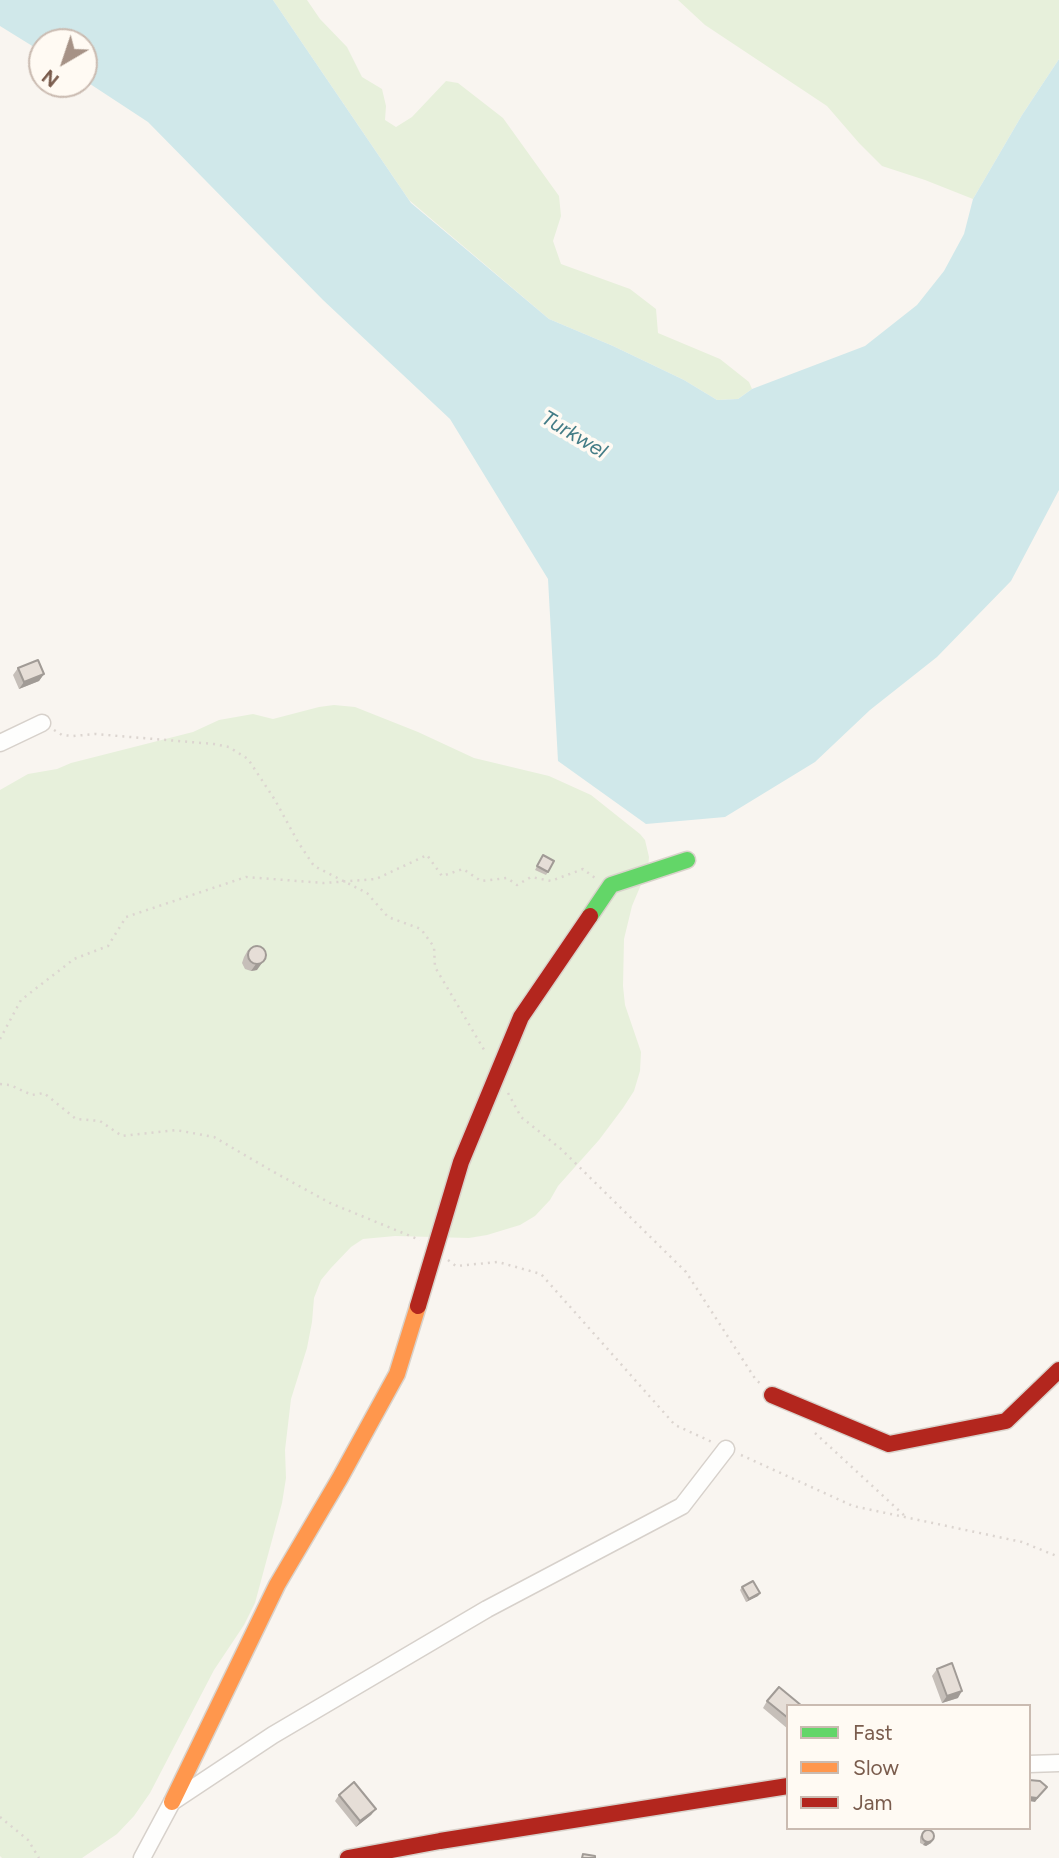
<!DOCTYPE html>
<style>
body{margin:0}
#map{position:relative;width:1059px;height:1858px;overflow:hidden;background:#f9f5f0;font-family:Figtree,sans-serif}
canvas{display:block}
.legend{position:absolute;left:786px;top:1704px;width:245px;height:126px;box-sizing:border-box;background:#fffaf3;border:2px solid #cabbb1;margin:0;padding:9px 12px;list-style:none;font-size:21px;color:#7a5c4d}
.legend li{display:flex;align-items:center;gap:14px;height:35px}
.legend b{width:35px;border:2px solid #cabbb1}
.north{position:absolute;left:28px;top:28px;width:70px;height:70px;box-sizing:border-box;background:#fffaf3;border:2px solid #cabbb1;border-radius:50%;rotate:219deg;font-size:19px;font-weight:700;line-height:28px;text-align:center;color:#7a5c4d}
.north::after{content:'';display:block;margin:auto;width:24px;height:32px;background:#a69286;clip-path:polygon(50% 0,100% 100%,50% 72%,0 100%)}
</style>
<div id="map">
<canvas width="1059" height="1858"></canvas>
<ul class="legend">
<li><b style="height:9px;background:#63d668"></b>Fast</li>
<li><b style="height:9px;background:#ff974d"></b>Slow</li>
<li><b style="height:9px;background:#b3261e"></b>Jam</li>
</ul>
<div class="north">N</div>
</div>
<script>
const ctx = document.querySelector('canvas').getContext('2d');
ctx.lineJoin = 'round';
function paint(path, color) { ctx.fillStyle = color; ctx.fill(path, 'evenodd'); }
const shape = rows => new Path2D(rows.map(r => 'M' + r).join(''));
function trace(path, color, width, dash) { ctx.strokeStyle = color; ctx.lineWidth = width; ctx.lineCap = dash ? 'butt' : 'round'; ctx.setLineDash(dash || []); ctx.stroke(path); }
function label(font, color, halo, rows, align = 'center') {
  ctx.font = font + ' Figtree,sans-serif'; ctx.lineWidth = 7; ctx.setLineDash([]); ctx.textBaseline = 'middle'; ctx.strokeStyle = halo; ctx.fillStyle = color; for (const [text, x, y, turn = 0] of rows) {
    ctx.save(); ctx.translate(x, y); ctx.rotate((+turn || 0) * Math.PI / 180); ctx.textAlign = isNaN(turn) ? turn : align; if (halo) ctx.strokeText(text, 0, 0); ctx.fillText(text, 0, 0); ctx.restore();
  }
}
const green = shape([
 [273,0,307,0,320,19,347,47,362,77,382,89,386,106,385,120,396,127,412,117,446,81,458,83,503,118,559,196,561,216,553,241,561,264,630,289,656,309,658,333,720,359,749,382,752,389,738,399,717,400,684,380,613,346,549,319,409,200],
 [678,0,1059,0,1059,59,1022,115,973,199,925,180,882,166,859,143,827,106,705,25],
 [334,705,355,707,418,732,474,758,549,776,591,795,640,834,645,840,649,857,648,868,632,906,624,939,623,986,625,1005,641,1052,640,1071,634,1091,623,1108,599,1140,558,1186,550,1200,535,1216,520,1225,487,1235,469,1238,395,1236,363,1239,351,1247,331,1268,321,1280,314,1298,312,1322,307,1348,291,1399,285,1450,286,1478,282,1503,255,1603,244,1625,214,1670,150,1793,134,1816,117,1834,82,1858,2,1858,0,1856,0,790,28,774,57,769,71,763,193,732,219,720,253,714,273,719,319,707]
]);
const water = shape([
 [0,0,273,0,411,203,549,319,613,346,684,380,717,400,738,399,752,389,865,346,917,305,944,271,964,234,973,199,1022,115,1059,59,1059,490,1011,581,937,657,870,710,815,762,725,817,646,824,558,761,548,579,450,419,323,300,148,122,84,80,84,42,42,42,42,52,0,26]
]);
const path = shape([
 [54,730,62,735,73,736,95,734,214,744,229,747,248,759,275,800,298,842,314,866,367,893,388,917,421,929,434,947,435,967,486,1053],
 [0,1039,21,1000,74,959,108,946,126,917,246,877,324,883,376,879,427,855,442,876,463,869,481,881,507,878,517,885,531,877,551,881,583,869,595,878],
 [0,1084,10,1085,32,1095,44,1093,76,1119,100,1121,122,1136,176,1130,214,1137,272,1171,330,1203,420,1240],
 [508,1093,521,1117,561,1149,686,1272,756,1380,761,1384],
 [448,1260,456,1266,498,1262,541,1274,675,1425,712,1442],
 [815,1433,907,1518],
 [741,1455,853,1506,1022,1542,1059,1557],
 [0,1817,28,1840,39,1858]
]);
const street = shape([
 [0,743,42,723],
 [1029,1764,1059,1763],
 [142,1858,172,1802,273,1735,487,1609,682,1506,726,1449]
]);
const fast = shape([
 [590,916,611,885,687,860]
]);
const slow = shape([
 [172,1802,277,1585,340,1478,397,1374,418,1306]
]);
const jam = shape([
 [418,1306,461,1162,521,1017,590,916],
 [772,1395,889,1444,1006,1421,1059,1370],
 [348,1858,440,1841,788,1786]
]);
const wall = shape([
 [18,668,44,674,39,681,19,689,13,675],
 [543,855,548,872,546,875,535,870],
 [256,945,257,970,251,971,245,969,242,963,244,957,248,950],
 [742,1587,760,1593,758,1596,746,1602,740,1590],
 [937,1669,958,1698,942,1703,932,1676],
 [767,1701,788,1706,788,1729,763,1708],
 [339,1795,376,1809,371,1815,356,1827,335,1801],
 [922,1833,931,1843,926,1846,920,1843,920,1837]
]);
const shadedWall = shape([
 [44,674,39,681,19,689,24,682],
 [262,963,257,970,251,971,256,964],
 [760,1593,758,1596,746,1602,749,1599],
 [962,1691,958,1698,942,1703,947,1696],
 [1044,1790,1035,1802,1029,1801,1029,1797],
 [376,1809,371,1815,356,1827,360,1821],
 [934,1839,931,1843,926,1846,923,1845,925,1842]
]);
const building = shape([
 [38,660,44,674,24,682,18,668,38,660],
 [543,855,554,861,548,872,537,866,543,855],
 '248 955a9 9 0 1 1 18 0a9 9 0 1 1-18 0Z',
 [753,1581,760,1593,749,1599,742,1587,753,1581],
 [952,1663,962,1691,947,1696,937,1669,952,1663],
 [779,1687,802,1706,788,1706,788,1718,767,1701,779,1687],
 [1029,1780,1040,1781,1047,1787,1037,1798,1029,1797,1029,1780],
 [354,1782,376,1809,360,1821,339,1795,354,1782],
 '922 1836a6 6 0 1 1 12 0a6 6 0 1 1-12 0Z',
 [583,1854,595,1856,595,1858,582,1858,583,1854]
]);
const waterNames = [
 ["Turkwel",574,435,31]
];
paint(green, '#e7f0db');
paint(water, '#d0e8ea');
trace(street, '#d7d1cb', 19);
trace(fast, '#d9d2cb', 19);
trace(slow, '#d9d2cb', 19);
trace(jam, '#d9d2cb', 19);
trace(path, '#dcd5d0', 2.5, [2, 5]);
trace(street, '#fefefd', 16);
trace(fast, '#63d668', 16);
trace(slow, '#ff974d', 16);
trace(jam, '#b3261e', 16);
paint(wall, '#c6bfb9');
paint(shadedWall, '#a19b96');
paint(building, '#e6ded7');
trace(building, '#a19b96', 2);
label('italic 21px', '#437c86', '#fffaf3', waterNames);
</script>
